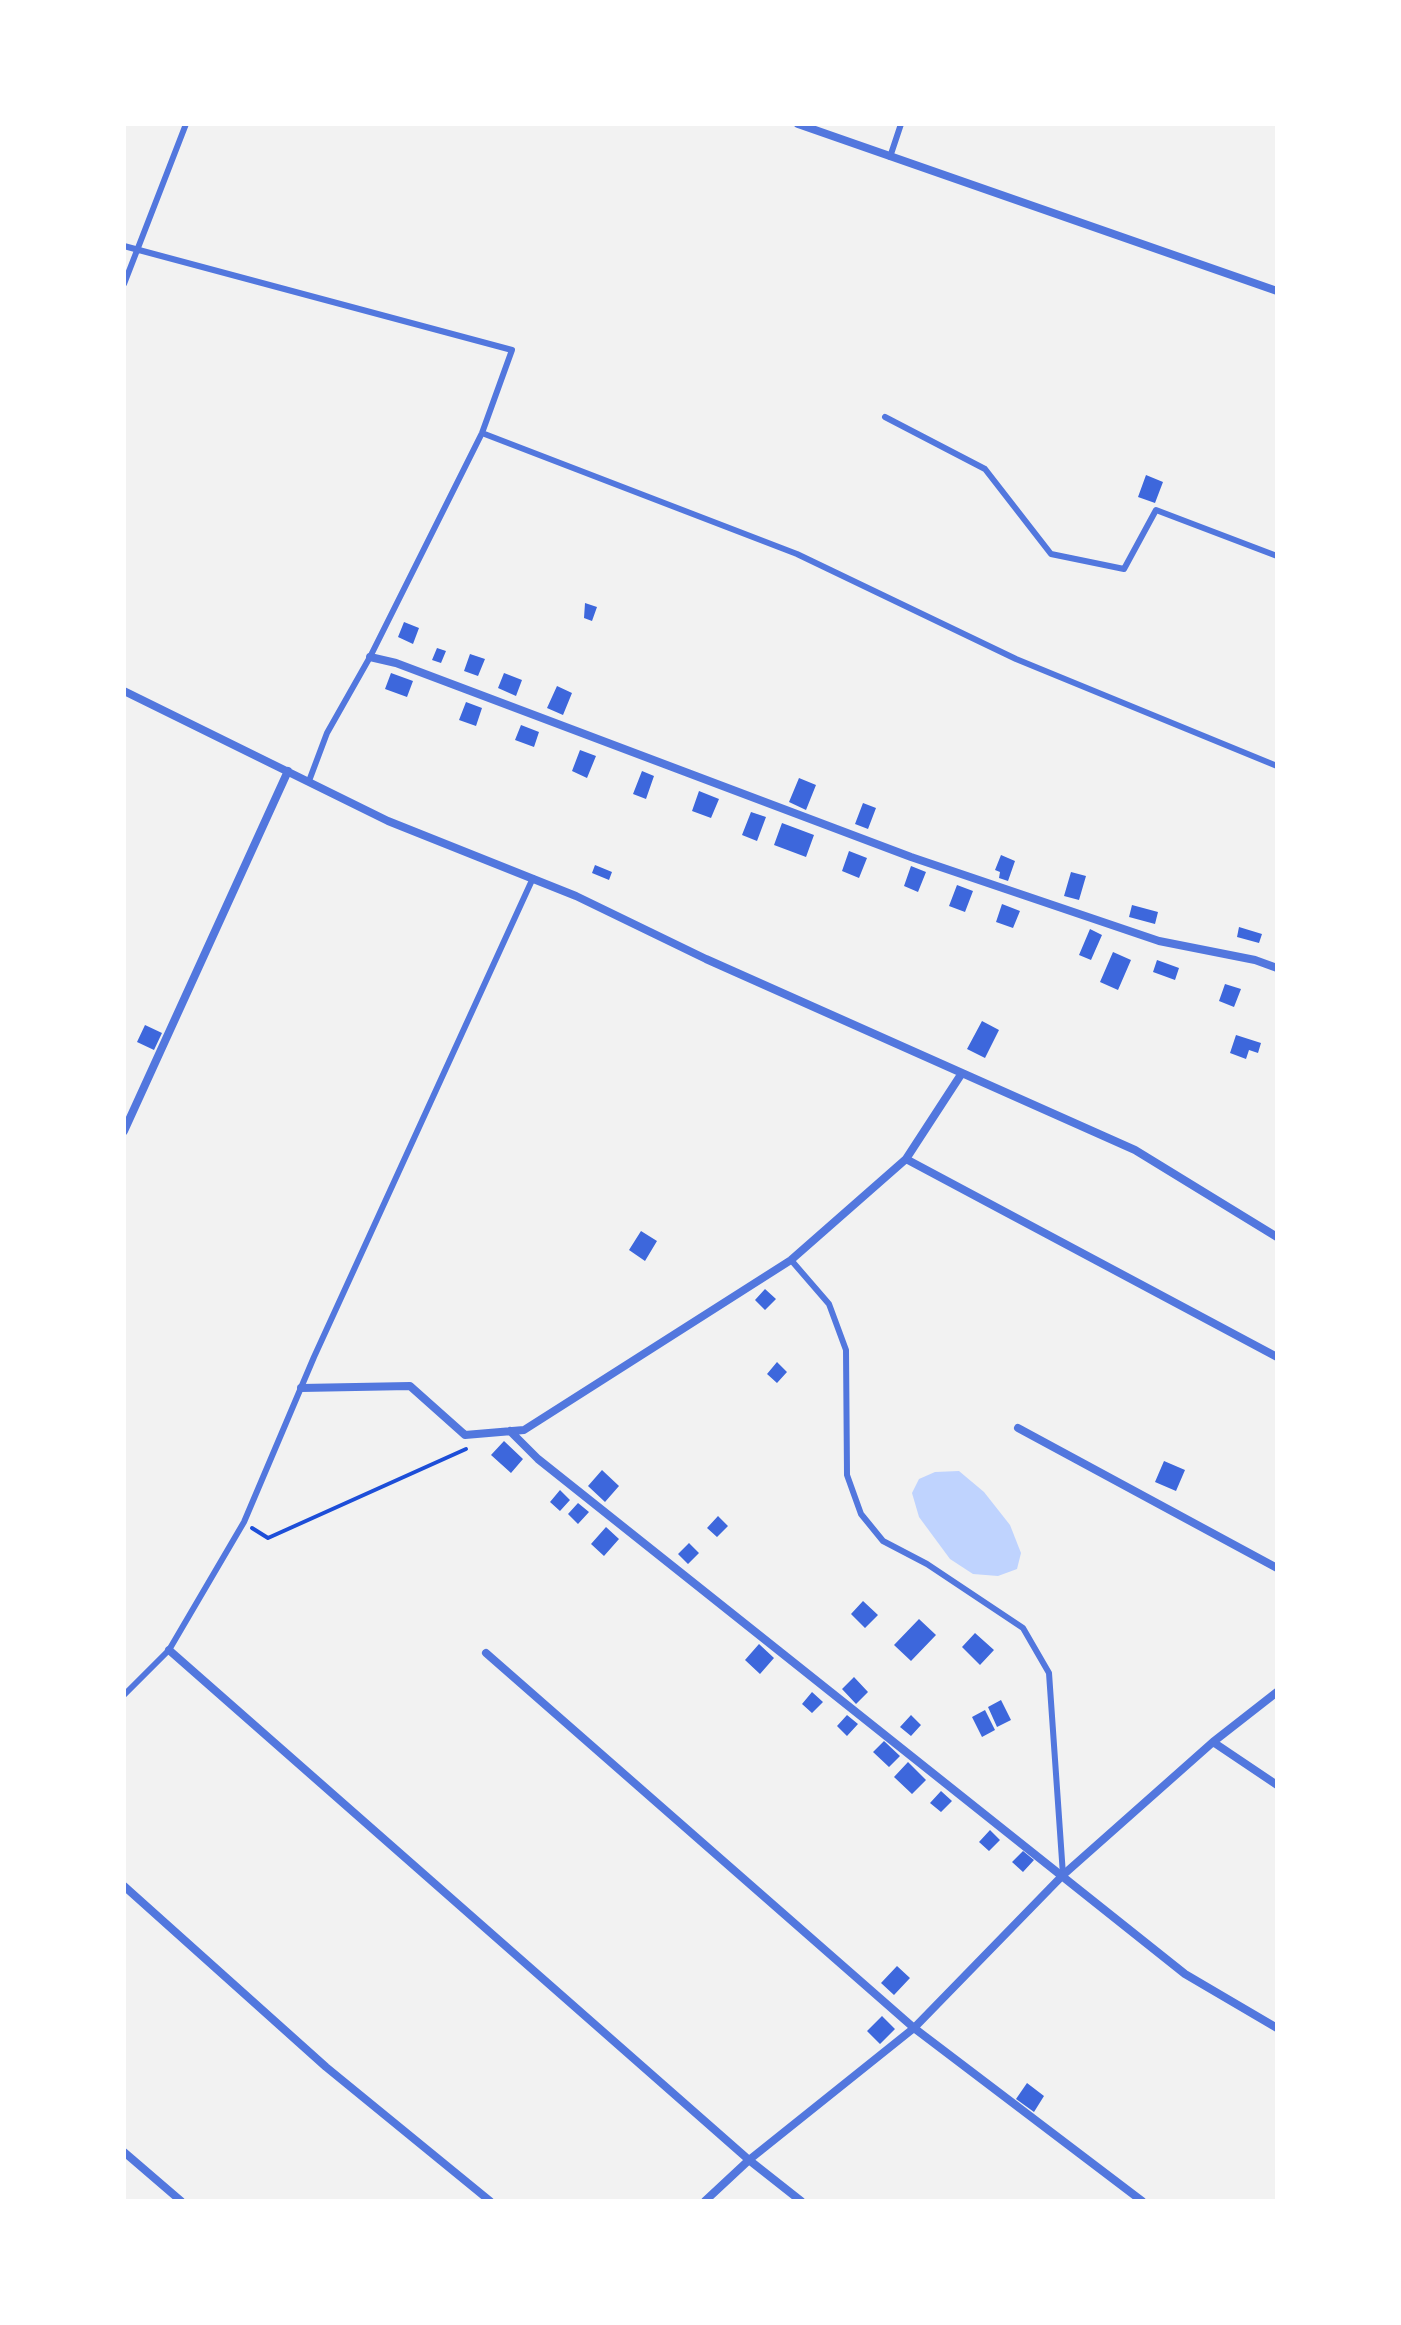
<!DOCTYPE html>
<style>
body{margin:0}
#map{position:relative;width:1401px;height:2325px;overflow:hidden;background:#f2f2f2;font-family:"Source Sans 3",sans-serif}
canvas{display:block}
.frame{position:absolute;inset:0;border:126px solid #fff;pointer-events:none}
</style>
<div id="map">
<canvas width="1401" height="2325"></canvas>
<div class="frame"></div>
</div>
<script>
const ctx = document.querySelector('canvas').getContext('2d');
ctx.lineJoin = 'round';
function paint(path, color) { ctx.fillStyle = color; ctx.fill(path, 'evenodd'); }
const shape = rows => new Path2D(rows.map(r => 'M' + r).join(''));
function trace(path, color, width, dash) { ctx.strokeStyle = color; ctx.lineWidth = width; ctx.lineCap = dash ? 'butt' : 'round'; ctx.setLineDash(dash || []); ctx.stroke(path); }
const water = shape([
 [959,1471,984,1492,1010,1525,1021,1553,1017,1569,998,1576,973,1574,950,1559,919,1517,912,1493,919,1479,935,1472]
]);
const building = shape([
 [1146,475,1163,482,1155,503,1138,497],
 [585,603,597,607,592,621,584,618],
 [404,622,419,628,413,644,398,637],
 [437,648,446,651,441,663,432,660],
 [470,654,485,659,478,676,464,671],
 [391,673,413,681,407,697,385,689],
 [504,673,522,680,516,696,498,688],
 [557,686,572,693,563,715,547,708],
 [466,702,482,708,476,726,459,720],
 [521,725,539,732,534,747,515,740],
 [580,750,596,756,587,778,572,771],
 [642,771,654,776,646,799,633,794],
 [799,778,816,785,806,810,789,802],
 [699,791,719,799,711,818,692,811],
 [863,803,876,808,868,829,855,824],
 [751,812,766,817,757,841,742,835],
 [782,823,814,835,806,857,774,845],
 [849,851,867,858,859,878,842,871],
 [1001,855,1015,861,1008,881,999,878,1000,872,995,870],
 [595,865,612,872,609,880,592,873],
 [911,866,926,872,918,892,904,886],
 [1071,872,1086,876,1079,900,1064,896],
 [957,885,973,891,965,912,949,906],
 [1002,904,1020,911,1013,928,996,922],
 [1132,905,1158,912,1155,924,1129,917],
 [1239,927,1262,934,1259,943,1237,937],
 [1090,929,1102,935,1091,960,1079,955],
 [1113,952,1131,960,1118,990,1100,982],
 [1157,960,1179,968,1175,980,1153,972],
 [1225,984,1241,989,1234,1007,1219,1001],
 [982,1021,999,1030,985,1058,967,1049],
 [145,1025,162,1033,154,1050,137,1042],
 [1236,1035,1261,1043,1258,1053,1249,1050,1246,1059,1230,1053],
 [641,1231,657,1241,645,1261,629,1250],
 [765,1289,776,1299,765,1310,755,1300],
 [777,1362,787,1372,777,1383,767,1374],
 [504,1441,523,1459,511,1473,491,1455],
 [1164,1461,1185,1470,1176,1491,1155,1482],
 [602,1470,619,1486,605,1502,588,1486],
 [560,1490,570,1500,560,1511,550,1502],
 [578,1503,589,1512,578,1524,568,1514],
 [718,1516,728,1526,717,1537,707,1528],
 [606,1527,619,1539,604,1556,591,1544],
 [689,1543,699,1553,688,1564,678,1554],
 [863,1601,878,1615,865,1628,851,1614],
 [919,1619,936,1635,911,1661,894,1645],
 [975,1633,994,1650,980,1665,962,1647],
 [759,1644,774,1658,760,1674,745,1660],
 [854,1677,868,1692,856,1704,842,1689],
 [812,1692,823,1702,812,1713,802,1704],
 [1001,1700,1011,1720,997,1727,988,1707],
 [985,1710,995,1730,982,1737,972,1717],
 [847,1715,858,1724,847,1736,837,1726],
 [911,1715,921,1725,911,1736,900,1727],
 [884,1741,900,1756,889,1767,873,1752],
 [908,1762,926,1780,912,1794,894,1777],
 [941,1791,952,1801,941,1812,930,1803],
 [990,1830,1000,1840,989,1851,979,1842],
 [1023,1851,1034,1860,1023,1872,1012,1862],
 [897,1966,910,1978,894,1995,881,1983],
 [882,2016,895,2029,880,2044,867,2031],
 [1027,2083,1044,2096,1034,2112,1016,2099]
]);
const path = shape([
 [252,1528,268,1538,466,1449]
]);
const service = shape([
 [890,157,901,124],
 [124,246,512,350,482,433,370,657,327,733,309,781],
 [124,284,186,124],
 [885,417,985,469,1051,554,1124,569,1156,510,1277,556],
 [482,433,797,554,1016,659,1277,766],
 [791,1260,829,1304,846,1350,847,1475,861,1514,883,1541,927,1564,1023,1628,1049,1673,1063,1875],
 [124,1695,169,1650,244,1522,314,1357,533,878]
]);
const minor = shape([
 [798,124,1277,291],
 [370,657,396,663,911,857,1159,941,1255,960,1277,968],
 [124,691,388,821,576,896,706,959,1135,1150,1277,1237],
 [124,1131,288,771],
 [906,1159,1277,1357],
 [301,1388,410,1386,465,1435,524,1430,791,1260,906,1159,962,1073],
 [1018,1428,1277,1568],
 [510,1431,538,1459,1185,1974,1277,2028],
 [169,1650,749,2160,801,2201],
 [486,1653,914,2028,1142,2201],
 [1213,1742,1277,1785],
 [124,1886,326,2067,490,2201],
 [124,2152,181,2201],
 [705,2201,749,2160,914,2028,1063,1875,1213,1742,1277,1692]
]);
paint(water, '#bfd3fe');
paint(building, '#3d67dc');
trace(path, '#1d4ed8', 4);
trace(service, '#5277de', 6);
trace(minor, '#5277de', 8);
</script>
